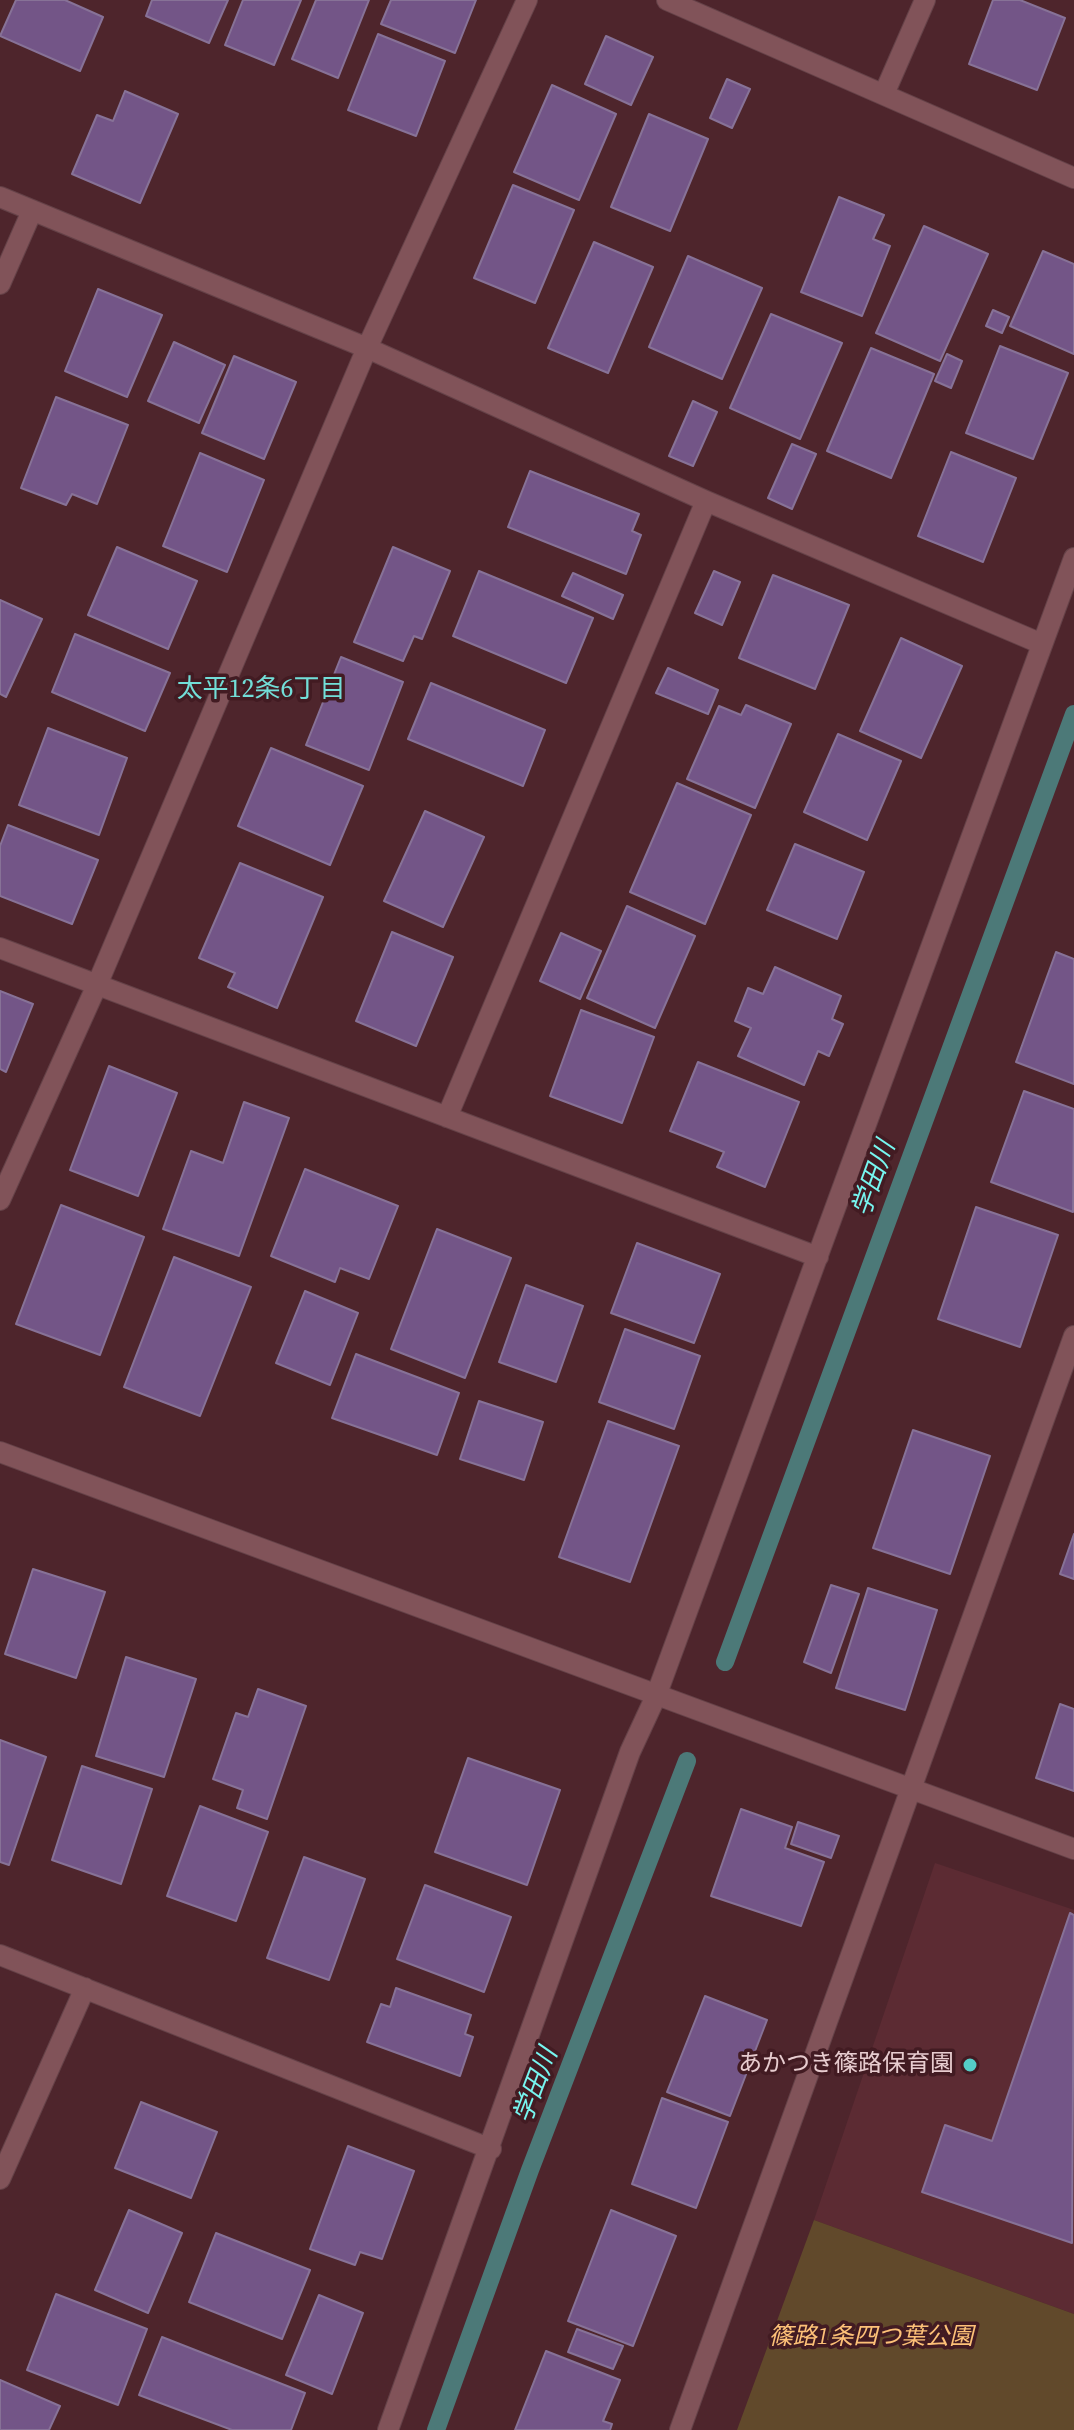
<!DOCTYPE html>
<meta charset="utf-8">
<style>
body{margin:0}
canvas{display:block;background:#4e252c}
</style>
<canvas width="1074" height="2430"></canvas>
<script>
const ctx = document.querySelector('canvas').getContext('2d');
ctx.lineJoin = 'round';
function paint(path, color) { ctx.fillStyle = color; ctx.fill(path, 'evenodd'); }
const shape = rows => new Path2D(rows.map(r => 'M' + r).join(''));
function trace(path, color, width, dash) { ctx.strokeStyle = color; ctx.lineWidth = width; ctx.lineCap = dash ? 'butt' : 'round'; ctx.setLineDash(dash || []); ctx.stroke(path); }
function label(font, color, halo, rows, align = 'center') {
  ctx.font = font + ' "Source Serif 4","Noto Sans JP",serif'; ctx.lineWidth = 7; ctx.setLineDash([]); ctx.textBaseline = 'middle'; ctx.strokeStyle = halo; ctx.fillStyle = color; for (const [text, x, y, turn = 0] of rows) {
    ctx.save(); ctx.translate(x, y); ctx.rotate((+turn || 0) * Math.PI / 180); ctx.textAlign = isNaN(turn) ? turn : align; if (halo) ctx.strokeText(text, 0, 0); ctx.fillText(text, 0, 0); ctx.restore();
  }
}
const built = shape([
 [935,1863,1074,1910,1074,2314,814,2220]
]);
const green = shape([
 [814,2220,1074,2314,1074,2430,737,2430]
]);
const stream = shape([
 [725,1662,1074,714],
 [436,2430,530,2170,687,1761]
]);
const building = shape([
 [16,0,65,0,103,17,80,71,0,36,16,0],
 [152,0,228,0,209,43,146,16,152,0],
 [243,0,301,0,274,65,225,45,243,0],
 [316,0,369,0,338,78,292,59,316,0],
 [391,0,476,0,455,53,381,24,391,0],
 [993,0,1020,0,1065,18,1037,90,969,64,993,0],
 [378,34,445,61,416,136,348,110,378,34],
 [606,36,653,57,631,105,585,84,606,36],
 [727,79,750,89,732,128,710,118,727,79],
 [552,85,616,114,579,200,514,172,552,85],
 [125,91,178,114,140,203,72,174,97,115,113,121,125,91],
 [649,114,708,139,670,231,611,207,649,114],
 [513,185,574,210,535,303,474,278,513,185],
 [839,197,884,215,873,239,890,246,862,316,801,292,839,197],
 [924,226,988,254,940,361,876,333,924,226],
 [594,242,653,267,608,373,548,348,594,242],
 [1043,251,1074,264,1074,354,1010,326,1043,251],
 [688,256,762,288,722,379,649,347,688,256],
 [98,289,162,315,127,397,65,371,98,289],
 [993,310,1009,317,1002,333,986,326,993,310],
 [771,314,842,343,800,439,730,408,771,314],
 [174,342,225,365,199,423,148,401,174,342],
 [1000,346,1068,373,1033,459,966,433,1000,346],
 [871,348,934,374,891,478,827,451,871,348],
 [947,354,962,361,951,388,935,381,947,354],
 [234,356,296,382,264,459,202,433,234,356],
 [56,397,128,425,97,504,72,494,66,505,21,488,56,397],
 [693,401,717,412,693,466,669,456,693,401],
 [792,444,816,454,792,509,768,498,792,444],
 [951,452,1016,478,983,562,918,536,951,452],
 [200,453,264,480,227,572,163,546,200,453],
 [530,471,639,514,632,531,641,535,626,574,508,527,530,471],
 [117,547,197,581,168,649,88,615,117,547],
 [393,547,450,571,422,639,414,636,403,661,354,642,393,547],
 [479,571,593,618,566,683,453,636,479,571],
 [714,571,740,582,722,625,695,613,714,571],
 [573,573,623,595,613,619,562,596,573,573],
 [773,575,849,605,815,689,739,658,773,575],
 [0,600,42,619,6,697,0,694,0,600],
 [75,634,170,673,145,731,52,692,75,634],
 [901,638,962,666,921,758,860,731,901,638],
 [341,657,403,682,369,770,306,745,341,657],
 [668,668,718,690,708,714,656,693,668,668],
 [431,683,545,730,523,786,408,739,431,683],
 [746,705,791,724,755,808,687,779,719,706,741,715,746,705],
 [48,728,127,758,99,835,19,805,48,728],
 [838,734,901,761,867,840,804,812,838,734],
 [271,748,363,786,330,865,238,826,271,748],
 [677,783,751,815,705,924,630,892,677,783],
 [425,811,484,837,443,927,384,901,425,811],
 [8,825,98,860,72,924,0,896,0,846,8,825],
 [795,844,864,872,837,939,767,910,795,844],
 [240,863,323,897,277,1008,228,987,235,973,199,958,240,863],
 [627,906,695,936,655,1028,587,998,627,906],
 [392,932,453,957,416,1046,356,1021,392,932],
 [561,933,601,951,580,999,540,981,561,933],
 [1056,952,1074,959,1074,1084,1016,1062,1056,952],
 [775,967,841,996,832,1019,843,1024,829,1056,818,1051,804,1085,738,1056,751,1028,735,1021,748,988,763,994,775,967],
 [0,991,33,1004,6,1072,0,1069,0,991],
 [581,1010,654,1037,622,1123,550,1096,581,1010],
 [698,1062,799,1102,765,1187,717,1167,724,1152,670,1131,698,1062],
 [109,1066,177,1093,138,1196,70,1170,109,1066],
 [1024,1091,1074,1109,1073,1212,991,1182,1024,1091],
 [244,1102,289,1118,239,1256,163,1229,191,1151,223,1163,244,1102],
 [305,1169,398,1206,369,1279,340,1268,335,1282,271,1256,305,1169],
 [61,1205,144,1237,100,1355,16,1324,61,1205],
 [976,1207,1058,1235,1020,1347,938,1319,976,1207],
 [437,1229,511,1258,465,1378,391,1349,437,1229],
 [637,1243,720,1274,694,1343,611,1313,637,1243],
 [174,1257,251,1287,200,1416,124,1387,174,1257],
 [526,1285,583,1306,556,1382,499,1362,526,1285],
 [305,1291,358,1313,330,1385,276,1363,305,1291],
 [625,1329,700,1356,674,1429,599,1402,625,1329],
 [356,1354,459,1393,437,1455,332,1418,356,1354],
 [479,1401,543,1422,524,1480,460,1459,479,1401],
 [608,1421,679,1446,630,1582,559,1557,608,1421],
 [913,1430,990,1456,950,1574,873,1548,913,1430],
 [1074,1534,1074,1579,1060,1574,1074,1534],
 [33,1569,105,1592,76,1678,5,1654,33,1569],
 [831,1585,859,1594,831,1673,804,1662,831,1585],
 [868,1588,937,1610,905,1710,836,1688,868,1588],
 [126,1657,196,1679,164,1777,96,1756,126,1657],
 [258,1689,306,1706,267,1819,237,1808,243,1790,213,1779,236,1713,248,1717,258,1689],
 [1060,1704,1074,1709,1074,1791,1036,1778,1060,1704],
 [0,1740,46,1757,9,1865,0,1862,0,1740],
 [468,1758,560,1790,527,1885,435,1852,468,1758],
 [82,1766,152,1789,121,1884,52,1860,82,1766],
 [200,1806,268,1832,236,1921,167,1896,200,1806],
 [741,1809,792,1827,785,1848,824,1862,801,1926,711,1896,741,1809],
 [798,1822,839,1836,831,1858,791,1844,798,1822],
 [304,1857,365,1879,329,1980,267,1958,304,1857],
 [425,1885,511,1917,484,1992,397,1959,425,1885],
 [1070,1913,1074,1915,1072,2243,922,2192,945,2125,992,2141,1070,1913],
 [396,1988,471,2015,465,2034,473,2037,460,2076,367,2042,381,2004,390,2007,396,1988],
 [705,1996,767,2020,730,2116,667,2092,705,1996],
 [662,2098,728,2122,696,2208,632,2184,662,2098],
 [141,2102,217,2132,191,2198,115,2168,141,2102],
 [348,2146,414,2171,382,2259,360,2252,355,2265,310,2249,348,2146],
 [129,2210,182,2233,148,2313,95,2290,129,2210],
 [611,2210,676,2236,633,2346,568,2321,611,2210],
 [216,2233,310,2270,282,2339,189,2302,216,2233],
 [56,2294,147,2329,118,2405,27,2370,56,2294],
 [319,2295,363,2313,332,2394,286,2375,319,2295],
 [577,2329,623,2346,613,2369,568,2352,577,2329],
 [162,2337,305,2393,291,2430,232,2430,139,2395,162,2337],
 [546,2351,620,2380,603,2421,612,2424,610,2430,515,2430,546,2351],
 [0,2380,60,2406,49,2430,0,2430,0,2380]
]);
const minor = shape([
 [667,0,1074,178],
 [884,94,925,0],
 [0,197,367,348,706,501,1042,644],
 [0,284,32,211],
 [0,948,818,1257],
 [447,1117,706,501],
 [0,1200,97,985,367,348,527,0],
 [0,1452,1074,1849],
 [0,1955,491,2149],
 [0,2179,85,1988],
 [388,2430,630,1752,656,1696,1074,558],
 [680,2430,1074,1336]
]);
const markers = [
 [970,2065,8,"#54cdc7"]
];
const poiNames = [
 ["あかつき篠路保育園",954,2065]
];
const parkNames = [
 ["篠路1条四つ葉公園",871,2338]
];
const neighbourhoodNames = [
 ["太平12条6丁目",261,690]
];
const waterNames = [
 ["学田川",875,1179,-70],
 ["学田川",537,2086,-69]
];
paint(built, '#5c2b33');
paint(green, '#61492b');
trace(stream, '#4c7978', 18);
paint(building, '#735587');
trace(building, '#877297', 2);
trace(minor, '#654248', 22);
trace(minor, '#815359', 20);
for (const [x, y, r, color] of markers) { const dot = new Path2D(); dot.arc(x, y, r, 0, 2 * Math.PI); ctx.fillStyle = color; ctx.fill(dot); trace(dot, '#421b22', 3); }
label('24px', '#e7cccf', '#421b22', poiNames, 'right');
label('italic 24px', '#fdc178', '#421b22', parkNames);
label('26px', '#72ded8', '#421b22', neighbourhoodNames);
label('italic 26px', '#77f6f0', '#421b22', waterNames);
</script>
